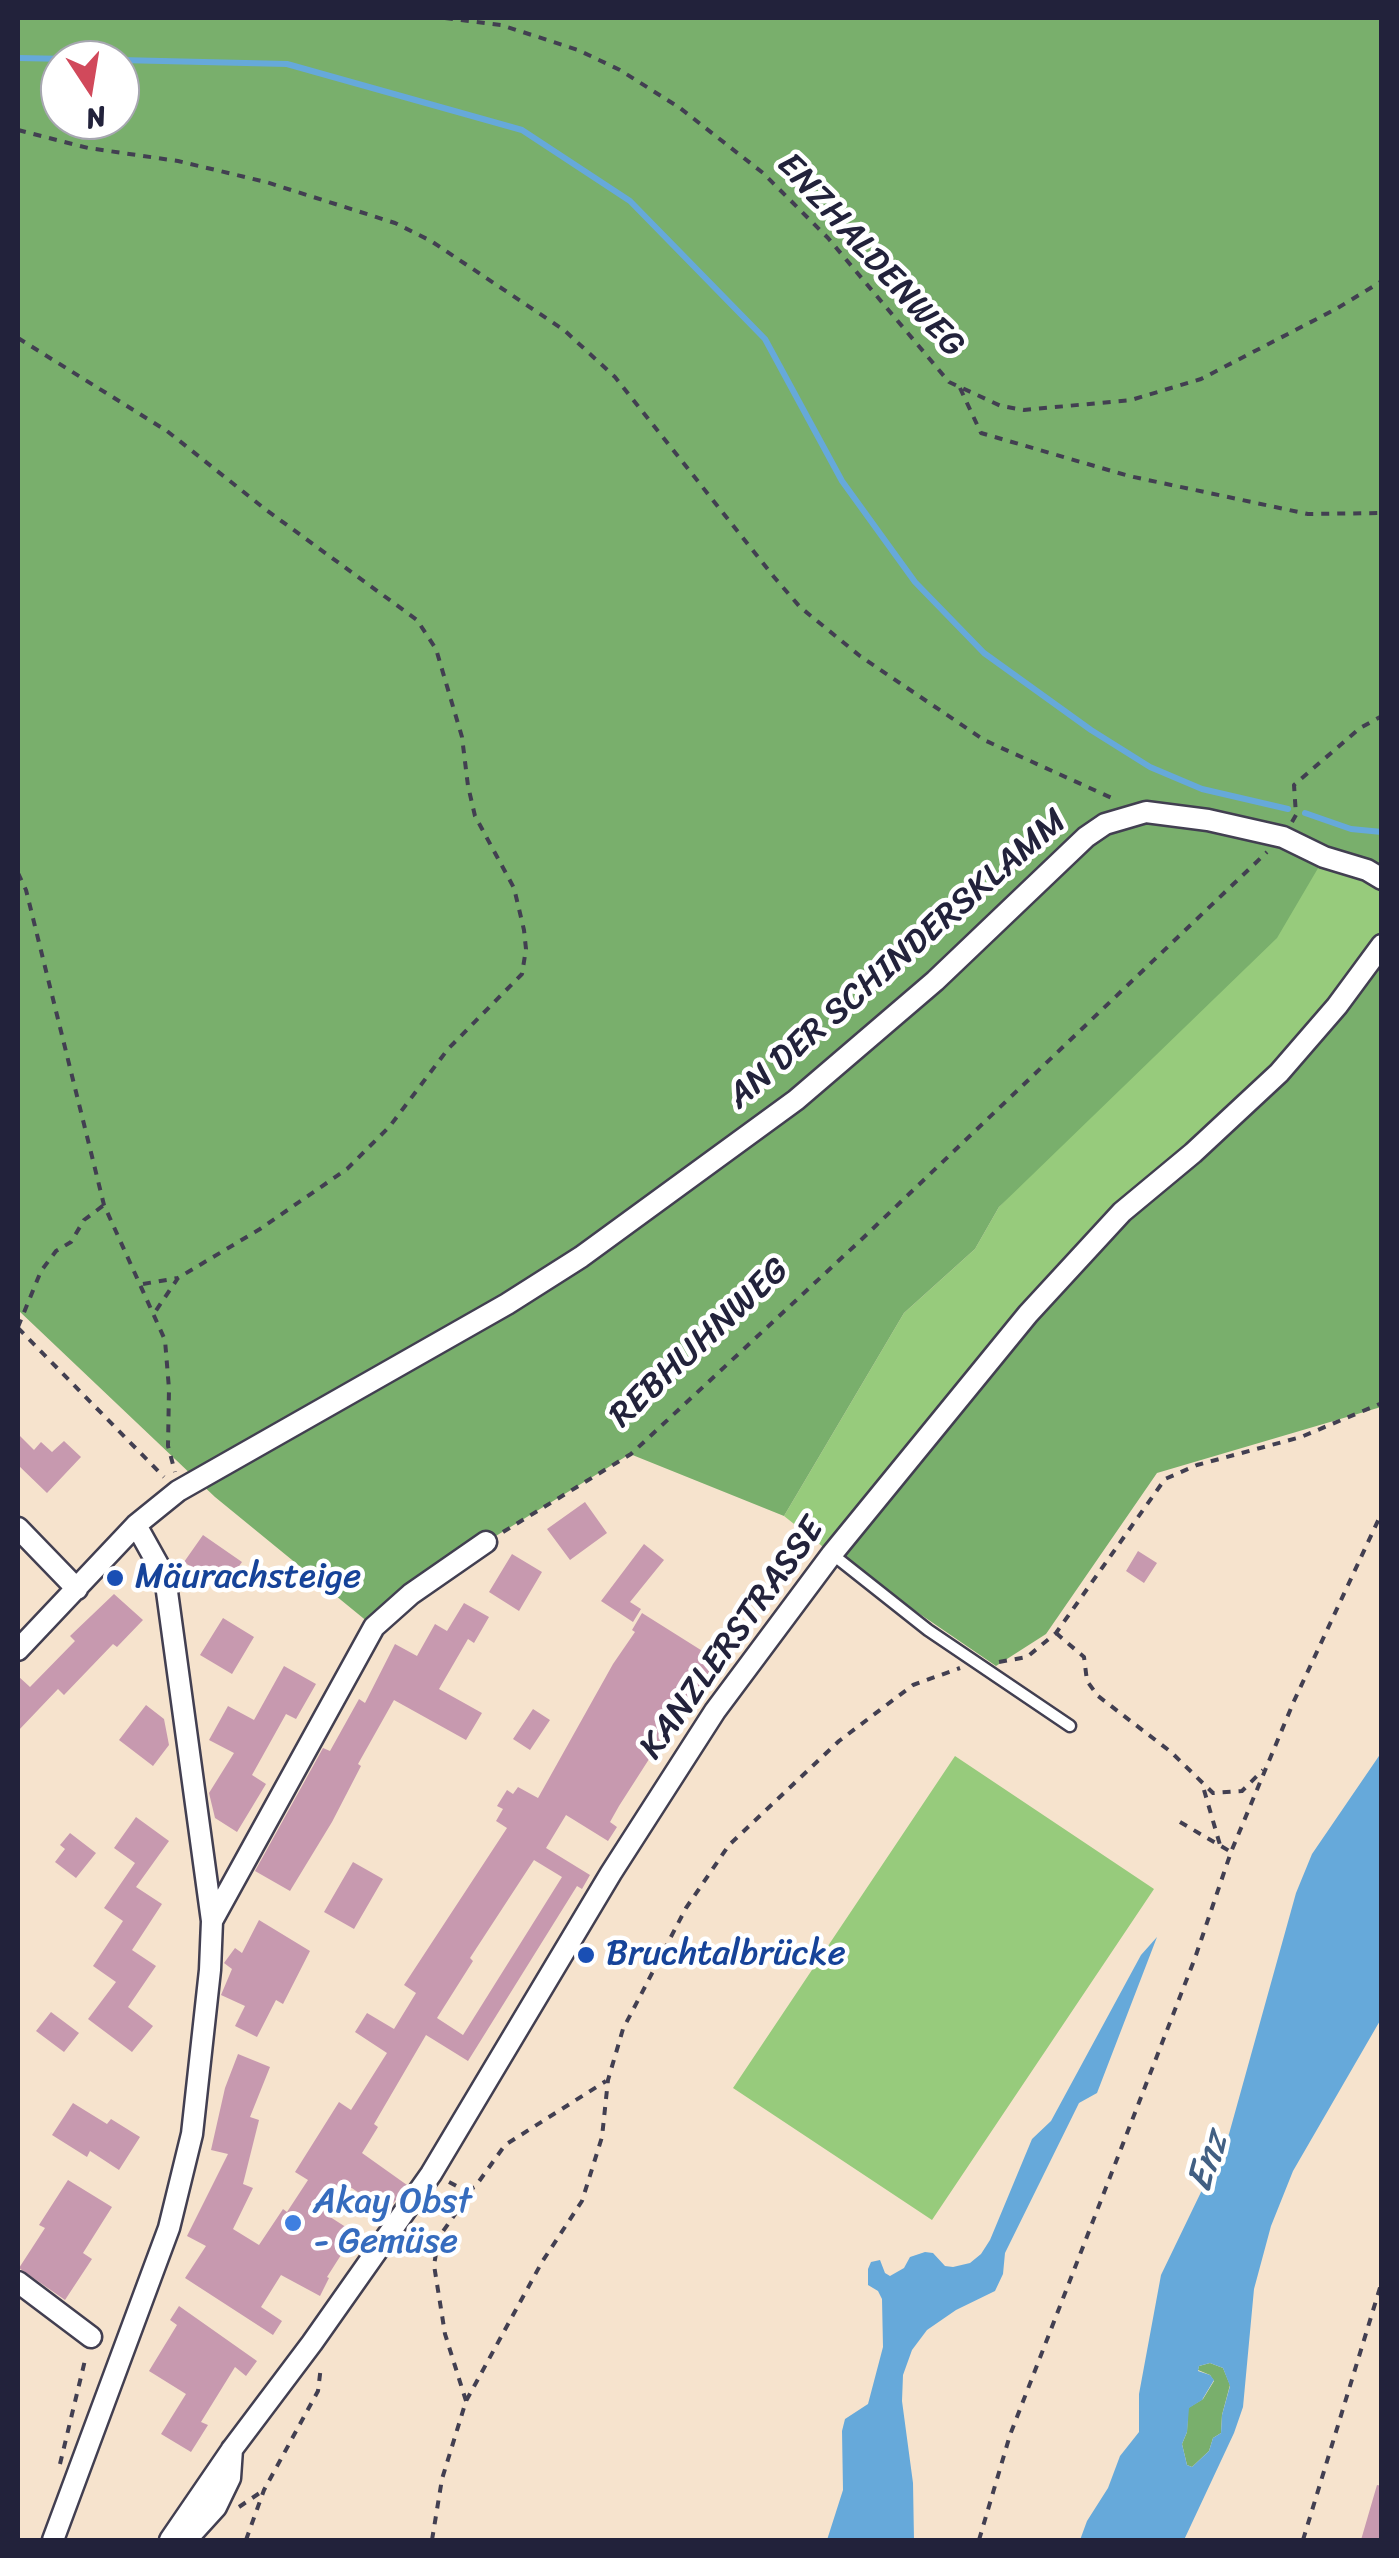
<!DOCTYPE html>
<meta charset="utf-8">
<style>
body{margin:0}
#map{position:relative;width:1399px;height:2558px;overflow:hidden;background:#f6e3cd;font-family:Sriracha,sans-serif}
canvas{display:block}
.frame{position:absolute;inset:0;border:20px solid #22223b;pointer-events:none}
.north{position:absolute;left:40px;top:40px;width:100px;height:100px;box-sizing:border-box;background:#fff;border:2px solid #a7a7b1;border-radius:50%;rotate:168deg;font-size:28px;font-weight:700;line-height:40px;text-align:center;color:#22223b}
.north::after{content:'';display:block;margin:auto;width:35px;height:45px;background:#d1495b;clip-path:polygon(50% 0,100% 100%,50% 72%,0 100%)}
</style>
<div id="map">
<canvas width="1399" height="2558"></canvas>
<div class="frame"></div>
<div class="north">N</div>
</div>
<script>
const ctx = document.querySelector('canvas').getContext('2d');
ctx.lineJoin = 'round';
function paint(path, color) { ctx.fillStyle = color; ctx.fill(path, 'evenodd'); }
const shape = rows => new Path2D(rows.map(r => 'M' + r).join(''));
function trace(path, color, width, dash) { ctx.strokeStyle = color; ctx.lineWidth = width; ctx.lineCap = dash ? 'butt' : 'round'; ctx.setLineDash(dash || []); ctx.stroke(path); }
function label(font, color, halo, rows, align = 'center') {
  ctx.font = font + ' Sriracha,sans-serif'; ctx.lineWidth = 9; ctx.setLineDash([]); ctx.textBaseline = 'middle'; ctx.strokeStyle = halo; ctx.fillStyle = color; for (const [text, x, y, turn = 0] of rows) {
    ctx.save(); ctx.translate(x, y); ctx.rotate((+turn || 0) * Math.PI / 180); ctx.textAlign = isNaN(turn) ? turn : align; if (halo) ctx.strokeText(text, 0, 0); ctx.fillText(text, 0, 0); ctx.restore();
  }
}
const green = shape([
 [1324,857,1381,879,1381,945,832,1554,784,1516,904,1313,975,1249,999,1207],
 [955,1756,1154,1889,932,2220,733,2088]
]);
const forest = shape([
 [18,18,1381,18,1381,879,1324,858,1277,938,999,1207,975,1249,904,1313,784,1516,630,1454,486,1542,374,1627,215,1497,18,1310],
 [60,60,120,60,120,120,60,120],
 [1381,945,1381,1407,1157,1473,1046,1634,996,1666,832,1554,1028,1314,1193,1153],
 [1210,2363,1223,2368,1230,2385,1222,2415,1221,2433,1213,2438,1209,2451,1192,2467,1187,2465,1182,2444,1187,2432,1188,2408,1203,2399,1214,2381,1210,2375,1198,2370,1199,2366]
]);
const water = shape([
 [1381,1753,1381,2019,1293,2171,1271,2226,1254,2289,1243,2407,1234,2433,1184,2540,1080,2540,1087,2521,1108,2488,1120,2456,1139,2432,1139,2394,1161,2275,1229,2134,1296,1893,1312,1854],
 [1210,2363,1223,2368,1230,2386,1222,2415,1221,2433,1213,2438,1209,2451,1192,2467,1187,2465,1182,2444,1187,2432,1189,2408,1202,2400,1214,2380,1210,2375,1198,2371,1199,2366],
 [1157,1937,1097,2093,1079,2103,1005,2253,1003,2274,995,2291,956,2310,927,2330,912,2350,903,2375,902,2401,913,2483,914,2540,827,2540,843,2490,842,2431,845,2419,868,2404,883,2347,882,2299,878,2291,868,2285,868,2269,871,2262,880,2260,885,2273,890,2276,904,2268,910,2257,925,2252,933,2253,945,2266,953,2267,970,2263,981,2254,990,2240,1032,2139,1051,2121,1141,1955]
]);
const stream = shape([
 [18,58,118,60],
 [120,60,287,64,522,130,630,201,765,339,842,481,915,582,984,653,1091,730,1150,767,1202,789,1288,809],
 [1305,813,1351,829,1382,832]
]);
const building = shape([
 [18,1434,34,1450,41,1442,52,1452,64,1441,81,1457,47,1493,18,1465],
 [585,1502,607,1533,570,1560,547,1529],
 [203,1535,242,1562,223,1589,184,1562],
 [644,1544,664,1560,630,1602,641,1609,633,1622,601,1601],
 [1138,1551,1157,1563,1144,1583,1126,1571],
 [512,1554,542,1572,519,1611,489,1592],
 [114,1594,143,1620,117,1647,113,1644,64,1695,58,1689,18,1731,18,1676,30,1687,75,1641,70,1636],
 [464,1603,489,1617,474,1643,468,1639,439,1689,482,1713,466,1740,394,1700,358,1764,361,1766,332,1822,290,1891,255,1871,323,1748,330,1751,359,1699,365,1703,395,1644,417,1656,435,1624,447,1631],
 [642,1613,704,1652,717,1633,731,1642,695,1694,692,1692,619,1806,610,1822,617,1827,608,1841,566,1815,546,1848,590,1875,582,1889,577,1886,468,2061,426,2035,374,2124,378,2127,362,2153,407,2185,387,2212,343,2182,324,2213,355,2233,327,2277,329,2278,320,2296,281,2275,261,2307,282,2321,273,2335,185,2278,206,2246,187,2236,228,2154,211,2150,225,2088,238,2054,270,2067,250,2117,259,2120,243,2184,253,2188,233,2229,259,2245,283,2209,287,2212,308,2180,295,2172,339,2102,351,2110,387,2053,355,2032,367,2013,394,2029,416,1993,404,1985,507,1828,496,1821,503,1809,497,1806,507,1790,513,1794,518,1787,538,1798,613,1664,635,1632,632,1630],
 [534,1860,562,1877,463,2035,437,2018,473,1961,470,1958],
 [223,1618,254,1637,232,1674,200,1655],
 [284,1666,316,1684,296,1719,286,1714,252,1775,266,1784,237,1832,215,1818,209,1793,234,1753,209,1740,228,1706,254,1720],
 [146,1705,164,1719,169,1745,153,1766,119,1740],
 [533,1709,550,1720,530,1750,513,1739],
 [136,1817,169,1841,136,1887,162,1904,132,1950,156,1966,128,2007,153,2026,132,2052,88,2019,116,1982,93,1966,123,1921,104,1908,135,1863,114,1848],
 [70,1833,96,1853,76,1878,55,1862,65,1849,60,1845],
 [353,1862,383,1879,354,1929,324,1912],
 [259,1920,310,1951,283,2004,276,2000,257,2037,235,2026,245,2006,221,1995,232,1969,224,1963,235,1948,242,1953],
 [51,2012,79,2033,64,2052,36,2031],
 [73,2103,107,2124,111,2119,140,2137,119,2170,90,2151,87,2157,52,2135],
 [68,2180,112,2207,83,2253,92,2259,65,2300,19,2268,45,2228,39,2225],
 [179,2306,257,2361,246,2376,235,2367,201,2422,208,2425,191,2452,161,2434,186,2394,149,2371,177,2325,170,2320],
 [1377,2485,1382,2486,1382,2540,1361,2540]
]);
const path = shape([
 [445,18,501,25,578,50,620,70,680,108,763,173,828,238,949,382,1001,406,1024,410,1131,400,1201,379,1336,309,1382,281],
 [18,130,88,148,178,161,266,182,395,223,431,241,564,330,615,377,774,577,800,607,860,656,984,740,1114,799],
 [18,338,167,431,265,509,417,620,436,649,462,737,468,786,475,816,514,888,524,930,526,949,522,974,448,1049,390,1126,347,1169,260,1229,178,1278,155,1312],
 [960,388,981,433,1129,476,1308,514,1382,513],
 [1292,822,1296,815,1294,785,1360,728,1382,716],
 [18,873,26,890,104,1205,165,1340,169,1389,168,1446,175,1472],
 [143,1284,178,1278],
 [18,1327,41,1271,56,1251,71,1242,84,1220,104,1205],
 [18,1328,164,1477],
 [503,1532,631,1454,863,1238,1267,852],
 [1056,1633,1084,1657,1087,1681,1098,1696,1171,1752,1213,1793,1242,1791,1263,1770],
 [999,1662,1027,1657,1056,1633,1165,1479,1197,1465,1301,1437,1382,1403],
 [1204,1790,1220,1845],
 [1180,1822,1231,1852],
 [449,2182,466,2191],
 [466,2401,445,2334,434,2265,439,2237,465,2200,466,2191,475,2187,505,2145,606,2081],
 [60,2464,86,2356],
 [239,2507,264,2490],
 [246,2540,264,2490,318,2391,321,2366],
 [432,2540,442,2479,466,2401,542,2262,582,2201,602,2137,608,2080,623,2029,686,1908,729,1845,839,1741,913,1685,960,1668],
 [979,2540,1010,2435,1195,1958,1231,1852,1294,1701,1382,1512],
 [1303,2540,1382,2281]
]);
const service = shape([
 [832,1554,928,1630,1070,1726]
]);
const minor = shape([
 [18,1528,77,1589],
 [18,1650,136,1525,178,1491,507,1304,581,1257,796,1100,935,981,1086,837,1105,824,1146,812,1208,820,1283,837,1324,857,1367,870,1382,879],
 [212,1921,374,1627,411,1594,486,1542],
 [18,2282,91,2337],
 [53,2540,169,2228,192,2134,210,1970,212,1921,165,1577,136,1525],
 [170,2540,233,2448,312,2343,431,2174,611,1873,715,1711,832,1554,1028,1314,1122,1212,1193,1153,1279,1073,1337,1006,1382,945],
 [186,2540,216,2507,230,2478,232,2449]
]);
const markers = [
 [115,1578,10,"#1a4fb4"],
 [586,1955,10,"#1a4fb4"],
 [293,2223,10,"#3f7fe0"]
];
const streetNames = [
 ["ENZHALDENWEG",870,256,48],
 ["AN DER SCHINDERSKLAMM",898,960,-41],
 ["REBHUHNWEG",700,1344,-43],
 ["KANZLERSTRASSE",733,1639,-54]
];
const transitNames = [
 ["Mäurachsteige",135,1578],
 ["Bruchtalbrücke",606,1955]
];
const shopNames = [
 ["Akay Obst",313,2203],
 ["- Gemüse",313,2243]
];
const waterNames = [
 ["Enz",1209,2162,-71]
];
paint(green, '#97cb7c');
paint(forest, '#79af6c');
paint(water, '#66a9da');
trace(stream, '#66a9da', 6);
paint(building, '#c799af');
trace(service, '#423f51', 15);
trace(minor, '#423f51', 25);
trace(path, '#423f51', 4, [8, 8]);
trace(service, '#fff', 10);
trace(minor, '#fff', 20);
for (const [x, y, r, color] of markers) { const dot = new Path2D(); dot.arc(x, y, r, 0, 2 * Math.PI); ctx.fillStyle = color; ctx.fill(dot); trace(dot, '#fff', 4); }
label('35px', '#22223b', '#fff', streetNames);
label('35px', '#164399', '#fff', transitNames, 'left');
label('35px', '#366cbe', '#fff', shopNames, 'left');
label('italic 38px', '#415f83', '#fff', waterNames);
</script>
